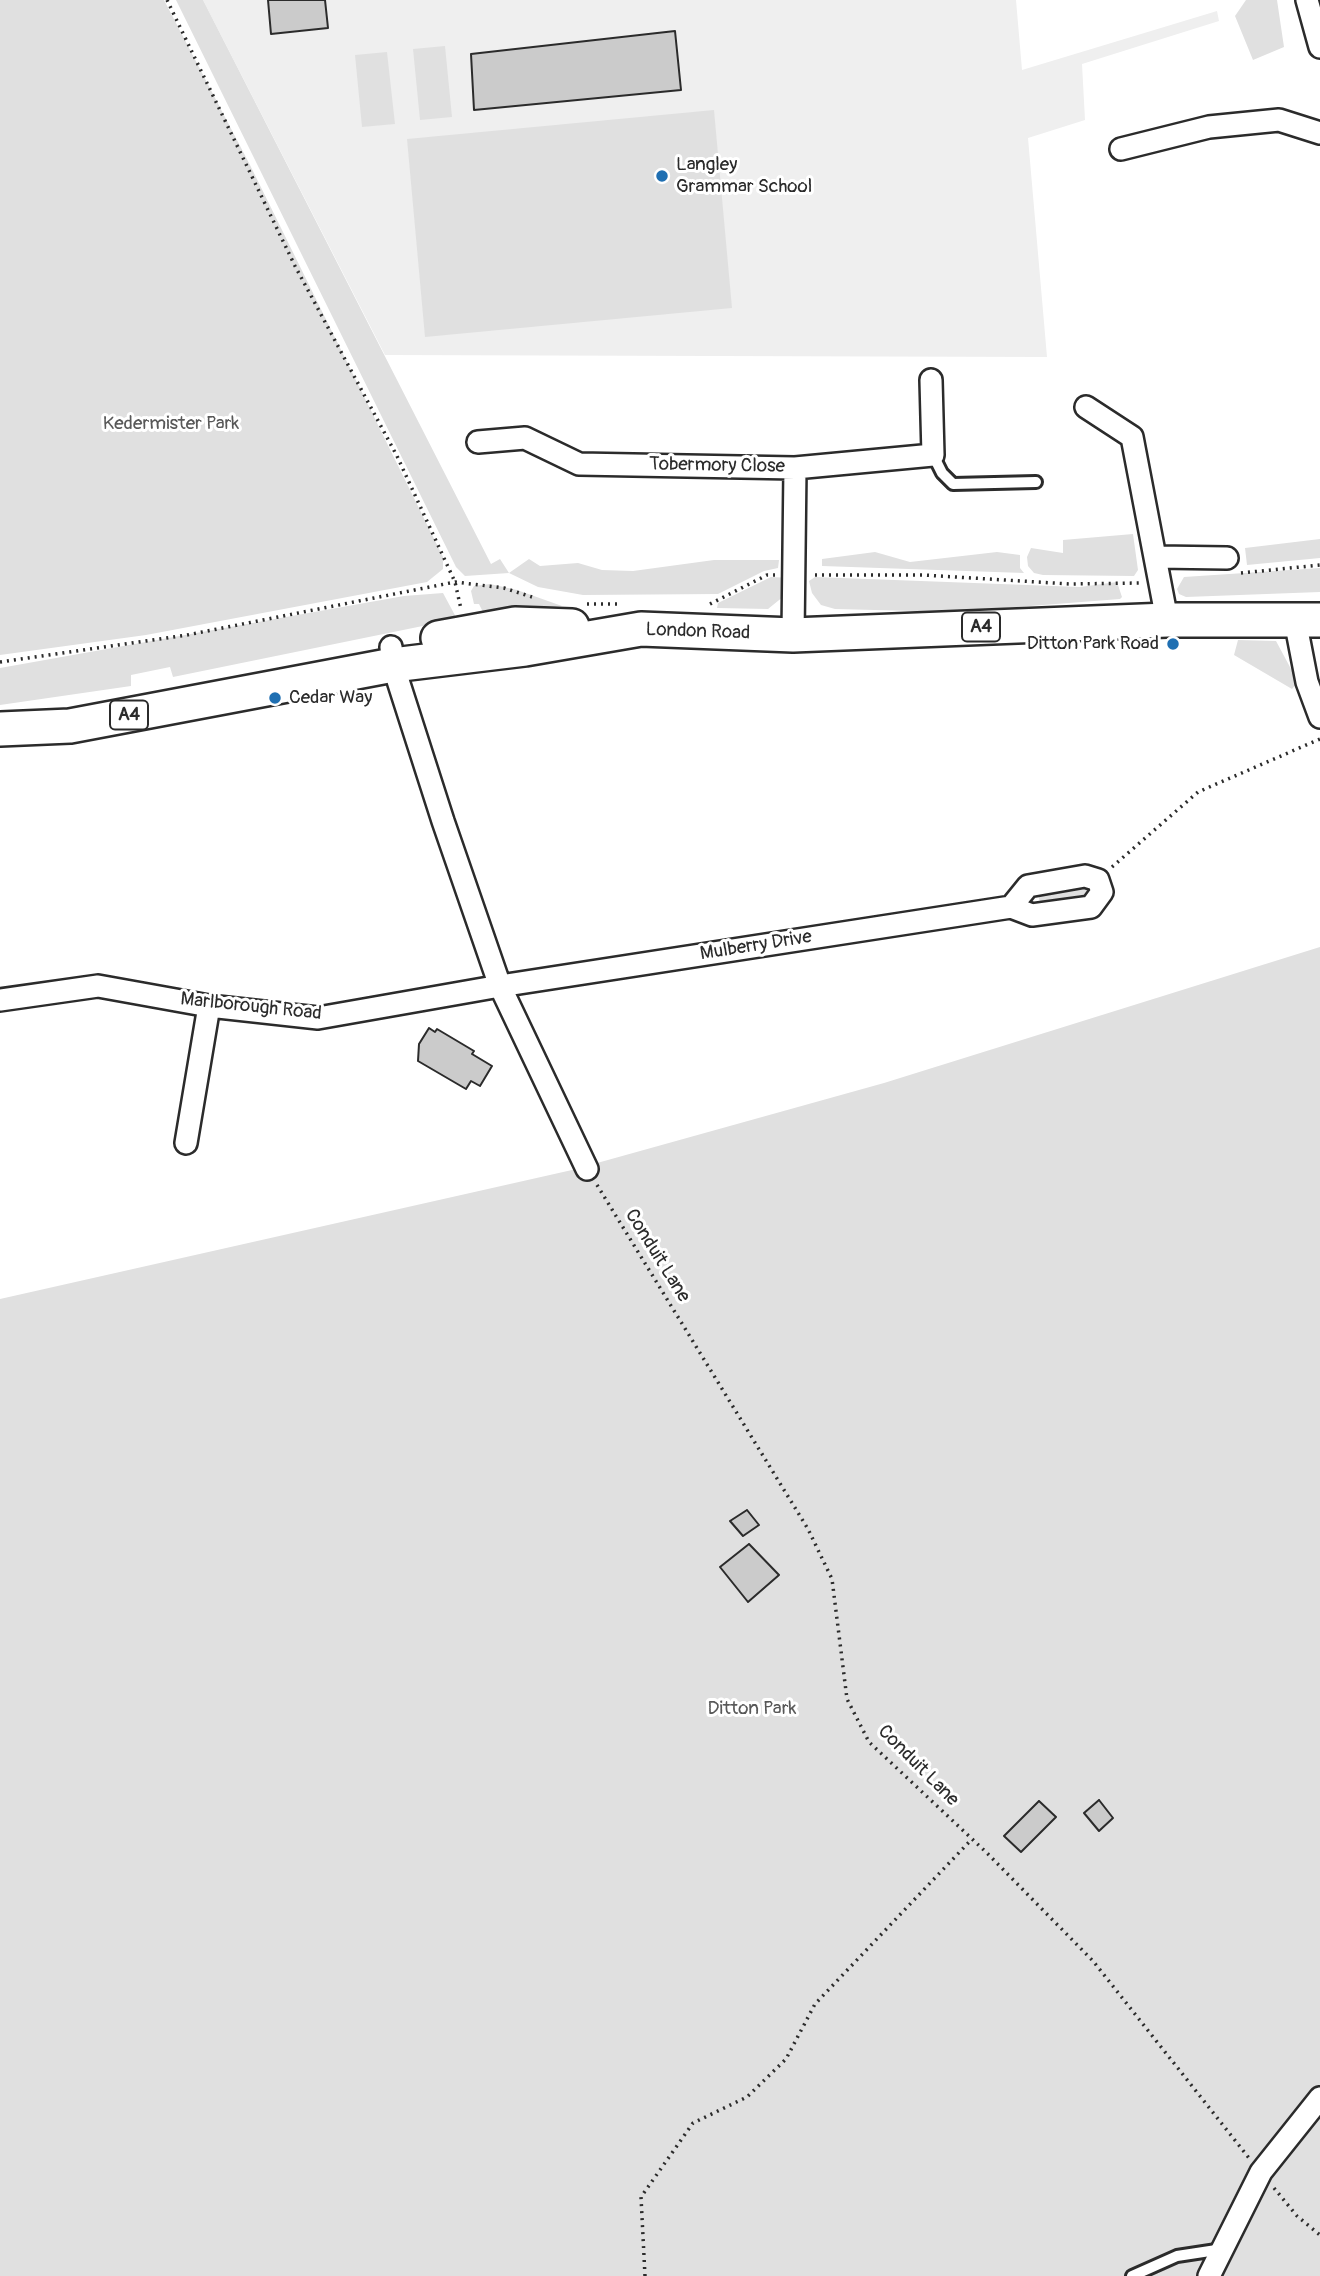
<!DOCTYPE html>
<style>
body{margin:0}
canvas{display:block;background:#fff}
</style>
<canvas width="1320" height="2276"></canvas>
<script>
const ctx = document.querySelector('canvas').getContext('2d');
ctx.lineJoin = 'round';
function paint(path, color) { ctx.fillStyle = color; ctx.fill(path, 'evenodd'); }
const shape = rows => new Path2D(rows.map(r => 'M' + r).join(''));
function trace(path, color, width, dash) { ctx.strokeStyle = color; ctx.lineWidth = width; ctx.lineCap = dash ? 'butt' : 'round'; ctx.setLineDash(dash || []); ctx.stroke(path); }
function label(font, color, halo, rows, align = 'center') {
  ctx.font = font + ' Pangolin,sans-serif'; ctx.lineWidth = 6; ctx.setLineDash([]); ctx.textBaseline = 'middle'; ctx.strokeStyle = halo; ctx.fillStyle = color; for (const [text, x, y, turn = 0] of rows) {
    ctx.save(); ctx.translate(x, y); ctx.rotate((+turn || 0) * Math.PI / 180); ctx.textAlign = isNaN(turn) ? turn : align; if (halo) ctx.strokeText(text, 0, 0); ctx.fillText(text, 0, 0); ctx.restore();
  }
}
const built = shape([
 [203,0,1016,0,1022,70,1217,11,1219,21,1082,64,1085,120,1028,138,1047,357,385,355]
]);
const green = shape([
 [0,0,164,0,250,165,443,557,443,569,427,582,146,635,0,655],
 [176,0,203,0,491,564,500,559,509,573,529,559,540,566,578,563,602,570,633,571,714,560,779,560,778,568,764,571,718,594,583,595,538,587,509,573,465,576,456,567],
 [1246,0,1277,0,1284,47,1253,60,1235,16],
 [445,46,452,117,420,120,413,49],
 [387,52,395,124,362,127,355,55],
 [714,110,732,308,425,337,407,139],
 [1133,534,1138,570,1134,576,1043,575,1034,573,1028,566,1027,557,1031,548,1063,553,1063,540],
 [1320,539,1320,558,1247,565,1245,548],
 [875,552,910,562,997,552,1020,555,1020,568,1024,573,822,566,822,559],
 [1320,568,1320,592,1186,597,1179,594,1177,589,1184,577],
 [771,577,792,578,789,592,768,609,717,608,718,603],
 [815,577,1080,587,1117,582,1122,597,1120,599,953,612,835,609,821,605,812,593,809,581],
 [490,584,517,590,562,606,485,616,479,604,474,604,471,591,474,586],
 [443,593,457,619,173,677,170,667,131,675,131,686,0,705,0,668,404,596],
 [1238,640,1276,641,1298,682,1292,689,1234,655],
 [1092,883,1094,893,1040,902,1037,892],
 [1320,947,1320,2276,0,2276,0,1299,572,1170,884,1083]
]);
const building = shape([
 [268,0,325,0,328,28,271,34,268,0],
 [675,31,681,90,474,110,471,54,675,31],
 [429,1028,435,1032,437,1029,474,1051,472,1054,492,1066,480,1086,471,1081,466,1089,418,1061,419,1044,429,1028],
 [747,1510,759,1525,743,1536,730,1521,747,1510],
 [749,1544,779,1575,748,1602,720,1567,749,1544],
 [1099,1800,1113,1818,1099,1831,1084,1813,1099,1800],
 [1039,1801,1056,1817,1021,1852,1004,1836,1039,1801]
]);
const path = shape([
 [167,0,295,266,397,456,455,582,461,609],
 [1241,573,1320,565],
 [815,575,923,575,1070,584,1139,583],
 [587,604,618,604],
 [710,604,767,575,775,575],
 [0,662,187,635,455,582,504,588,532,597],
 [1112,867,1198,792,1320,739],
 [597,1185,808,1529,832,1579,847,1699,869,1742,987,1853,1093,1961,1249,2158],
 [1274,2188,1297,2216,1320,2235],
 [645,2276,641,2197,693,2123,747,2097,786,2059,815,2004,972,1839]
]);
const service = shape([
 [933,455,942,473,953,484,1036,482],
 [1132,2276,1177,2256,1223,2249]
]);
const minor = shape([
 [1307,0,1320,47],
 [1121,149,1209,127,1279,120,1320,133],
 [1086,407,1132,437,1167,620],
 [478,442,525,438,579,464,795,468,793,635],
 [795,468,933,455,931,380],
 [1157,557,1227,558],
 [1295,620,1307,682,1320,717],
 [391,647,393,665,443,821,500,986,587,1169],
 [0,1000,98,986,209,1006,318,1018,500,986,1011,907,1028,886,1085,876,1098,880,1102,892,1091,907,1032,915,1011,907],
 [186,1143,209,1006],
 [1209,2276,1261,2172,1320,2098]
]);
const primary = shape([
 [438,638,515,624,572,626],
 [0,729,70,726,393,665,525,649,641,629,793,635,1167,620,1320,620]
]);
const markers = [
 [662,176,7,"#1f6fb2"],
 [1173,644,7,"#1f6fb2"],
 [275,698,7,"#1f6fb2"]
];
const shields = [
 [981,627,38],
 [129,715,38]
];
const shieldNames = [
 ["A4",981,627],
 ["A4",129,715]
];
const poiNames = [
 ["Langley",676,165],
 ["Grammar School",676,187],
 ["Ditton Park Road",1159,644,"right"],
 ["Cedar Way",289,698]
];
const parkNames = [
 ["Kedermister Park",171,424],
 ["Ditton Park",752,1709]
];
const streetNames = [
 ["Tobermory Close",717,466,1],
 ["London Road",698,632,2],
 ["Mulberry Drive",756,946,-9],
 ["Marlborough Road",251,1007,6],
 ["Conduit Lane",657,1256,58],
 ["Conduit Lane",918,1766,45]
];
paint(built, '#efefef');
paint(green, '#e0e0e0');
paint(building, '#cbcbcb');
trace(building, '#2b2b2b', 2);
trace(service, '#2b2b2b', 16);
trace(minor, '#2b2b2b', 26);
trace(primary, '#2b2b2b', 38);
trace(path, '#2b2b2b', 3.5, [2, 5]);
trace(service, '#fff', 10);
trace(minor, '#fff', 21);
trace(primary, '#fff', 33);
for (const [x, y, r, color] of markers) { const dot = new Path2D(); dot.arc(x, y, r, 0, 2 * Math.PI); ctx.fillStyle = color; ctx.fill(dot); trace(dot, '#fff', 2.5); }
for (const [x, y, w] of shields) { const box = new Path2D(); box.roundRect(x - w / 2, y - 14.5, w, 29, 5); ctx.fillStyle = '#fff'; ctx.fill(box); trace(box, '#2b2b2b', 2); }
label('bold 18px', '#2b2b2b', null, shieldNames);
label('19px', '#2b2b2b', '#fff', poiNames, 'left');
label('19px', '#585858', '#fff', parkNames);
label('19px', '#2b2b2b', '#fff', streetNames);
</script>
